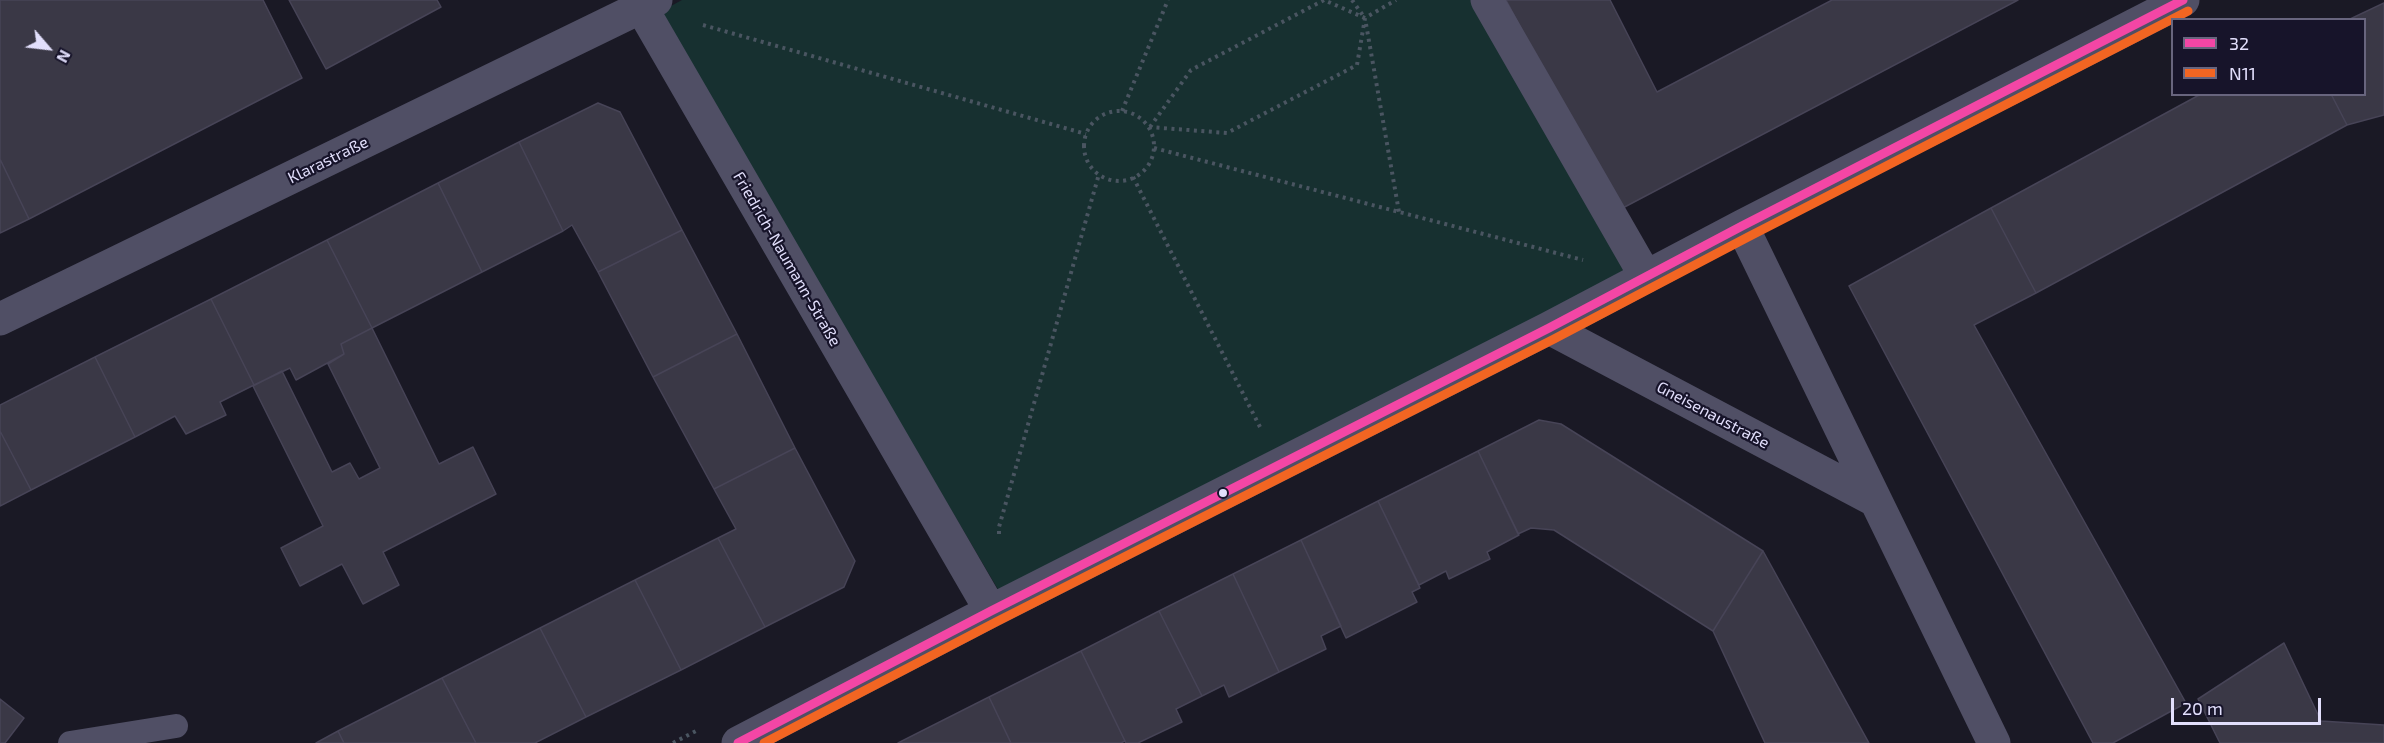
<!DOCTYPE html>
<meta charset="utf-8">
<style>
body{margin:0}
#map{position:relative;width:2384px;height:743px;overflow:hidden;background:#1a1925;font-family:"Exo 2",sans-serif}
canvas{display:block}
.legend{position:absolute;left:2171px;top:18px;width:195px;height:78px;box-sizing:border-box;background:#17142a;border:2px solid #68657e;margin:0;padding:8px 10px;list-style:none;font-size:18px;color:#e2dffc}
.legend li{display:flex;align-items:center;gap:12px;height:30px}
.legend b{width:30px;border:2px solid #68657e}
.north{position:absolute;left:18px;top:18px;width:60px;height:60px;-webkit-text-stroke:4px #17142a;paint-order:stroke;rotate:118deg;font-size:16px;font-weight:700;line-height:24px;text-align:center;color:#e2dffc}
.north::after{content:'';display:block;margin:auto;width:21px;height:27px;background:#e2dffc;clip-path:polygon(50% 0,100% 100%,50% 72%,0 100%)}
.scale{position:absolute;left:2171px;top:698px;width:150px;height:27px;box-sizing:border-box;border:3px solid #e2dffc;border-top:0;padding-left:8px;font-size:18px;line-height:21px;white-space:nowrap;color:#e2dffc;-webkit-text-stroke:4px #17142a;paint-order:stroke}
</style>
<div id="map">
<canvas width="2384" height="743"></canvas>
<ul class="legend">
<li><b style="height:8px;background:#f346a5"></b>32</li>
<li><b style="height:8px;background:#f26522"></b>N11</li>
</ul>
<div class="north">N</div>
<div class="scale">20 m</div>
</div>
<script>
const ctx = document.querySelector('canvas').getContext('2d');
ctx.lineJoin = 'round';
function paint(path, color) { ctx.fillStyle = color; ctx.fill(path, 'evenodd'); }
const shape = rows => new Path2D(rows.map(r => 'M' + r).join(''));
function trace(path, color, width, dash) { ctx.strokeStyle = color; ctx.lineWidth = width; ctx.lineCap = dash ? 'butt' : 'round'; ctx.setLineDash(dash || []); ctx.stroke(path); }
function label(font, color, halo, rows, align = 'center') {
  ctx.font = font + ' "Exo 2",sans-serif'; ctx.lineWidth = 4.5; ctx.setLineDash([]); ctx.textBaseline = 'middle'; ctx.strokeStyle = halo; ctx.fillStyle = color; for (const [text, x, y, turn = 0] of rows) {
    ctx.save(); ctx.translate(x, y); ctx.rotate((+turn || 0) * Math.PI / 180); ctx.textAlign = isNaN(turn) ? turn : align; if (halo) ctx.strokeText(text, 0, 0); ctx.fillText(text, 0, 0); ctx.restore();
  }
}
const green = shape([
 [682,0,1472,0,1628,272,999,591,658,13]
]);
const building = shape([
 [0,0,263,0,302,78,29,219,0,159,0,0],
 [289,0,437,0,441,7,326,69,289,0],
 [1506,0,1610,0,1657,92,1832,0,2018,0,1617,211,1506,0],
 [2384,3,2384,115,2347,125,2331,94,2364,94,2364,20,2348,20,2384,3],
 [2201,94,2331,94,2347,125,2036,293,1991,208,2201,94],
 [598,103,620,112,682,230,598,272,572,225,563,231,519,142,598,103],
 [519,142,563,231,482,272,438,183,519,142],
 [0,159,29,219,0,233,0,159],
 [438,183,482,272,372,328,327,240,438,183],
 [1991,208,2036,293,1974,325,2186,703,2113,743,2093,743,1849,286,1991,208],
 [682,230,737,334,653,377,598,272,682,230],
 [327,240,372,328,341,344,344,354,296,380,290,368,254,385,211,299,327,240],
 [211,299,254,385,220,402,226,415,186,434,175,416,135,437,95,357,211,299],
 [372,328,439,464,473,447,496,494,383,552,399,585,363,604,342,564,300,586,281,548,323,526,253,386,282,371,332,472,350,463,359,479,380,468,328,364,344,354,341,344,372,328],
 [737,334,795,448,714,489,653,377,737,334],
 [95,357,135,437,31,490,0,431,0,405,95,357],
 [1539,420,1561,424,1763,551,1713,631,1554,530,1531,528,1518,534,1478,451,1539,420],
 [0,431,31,490,0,506,0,431],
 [795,448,855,561,844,587,765,627,718,538,736,529,714,489,795,448],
 [1478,451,1519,535,1487,552,1490,559,1449,579,1446,571,1419,585,1378,501,1478,451],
 [1378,501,1420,588,1412,592,1417,602,1346,638,1301,540,1378,501],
 [718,538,765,627,681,670,635,580,718,538],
 [1301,540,1341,626,1321,636,1326,649,1279,672,1233,574,1301,540],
 [1763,551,1869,743,1765,743,1713,631,1763,551],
 [1233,574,1279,672,1229,697,1224,685,1202,696,1159,611,1233,574],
 [635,580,681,670,586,717,540,628,635,580],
 [1159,611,1202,696,1176,709,1182,722,1138,743,1126,743,1081,651,1159,611],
 [540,628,586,717,535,743,476,743,442,678,540,628],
 [2284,643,2321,721,2384,725,2384,743,2220,743,2198,699,2284,643],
 [1081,651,1125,741,1121,743,1011,743,989,697,1081,651],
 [442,678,476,743,344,743,338,731,442,678],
 [989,697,1011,743,898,743,989,697],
 [0,699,24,718,5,743,0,743,0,699],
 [338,731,344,743,316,743,338,731]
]);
const path = shape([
 [1352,0,1364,17],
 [1366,24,1399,212],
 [703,25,1086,134],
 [1122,111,1168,0],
 '1084 146a35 35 0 1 1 70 0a35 35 0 1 1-70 0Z',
 [1149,127,1227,133,1357,65,1365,18,1396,0],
 [1150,127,1191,70,1324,0,1365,18],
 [1154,148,1583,260],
 [1133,177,1260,427],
 [999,534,999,527,1099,174],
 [673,743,696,731]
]);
const service = shape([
 [70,743,176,726]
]);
const minor = shape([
 [637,0,991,611],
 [1487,0,1646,277],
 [0,319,656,0],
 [1549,328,1876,501,1742,226],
 [1876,501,1994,743],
 [738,743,991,611,1549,328,1742,226,2183,0]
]);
const bus1 = shape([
 [738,743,991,611,1549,328,1742,226,2183,0]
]);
const bus2 = shape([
 [764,743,996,622,1554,339,1748,237,2188,11]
]);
const markers = [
 [1223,493,5,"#e2dffc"]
];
const streetNames = [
 ["Klarastraße",328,160,-26],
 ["Friedrich-Naumann-Straße",787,259,60],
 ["Gneisenaustraße",1713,415,28]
];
paint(green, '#173030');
paint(building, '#3a3846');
trace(building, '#474457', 1.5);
trace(path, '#4a5561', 4, [3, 4.5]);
trace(service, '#504f65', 24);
trace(minor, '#504f65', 33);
trace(bus1, '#f346a5', 9);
trace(bus2, '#f26522', 9);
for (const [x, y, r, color] of markers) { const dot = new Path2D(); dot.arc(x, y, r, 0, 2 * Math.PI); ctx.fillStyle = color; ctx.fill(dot); trace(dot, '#17142a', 2); }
label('16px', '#e2dffc', '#17142a', streetNames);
</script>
